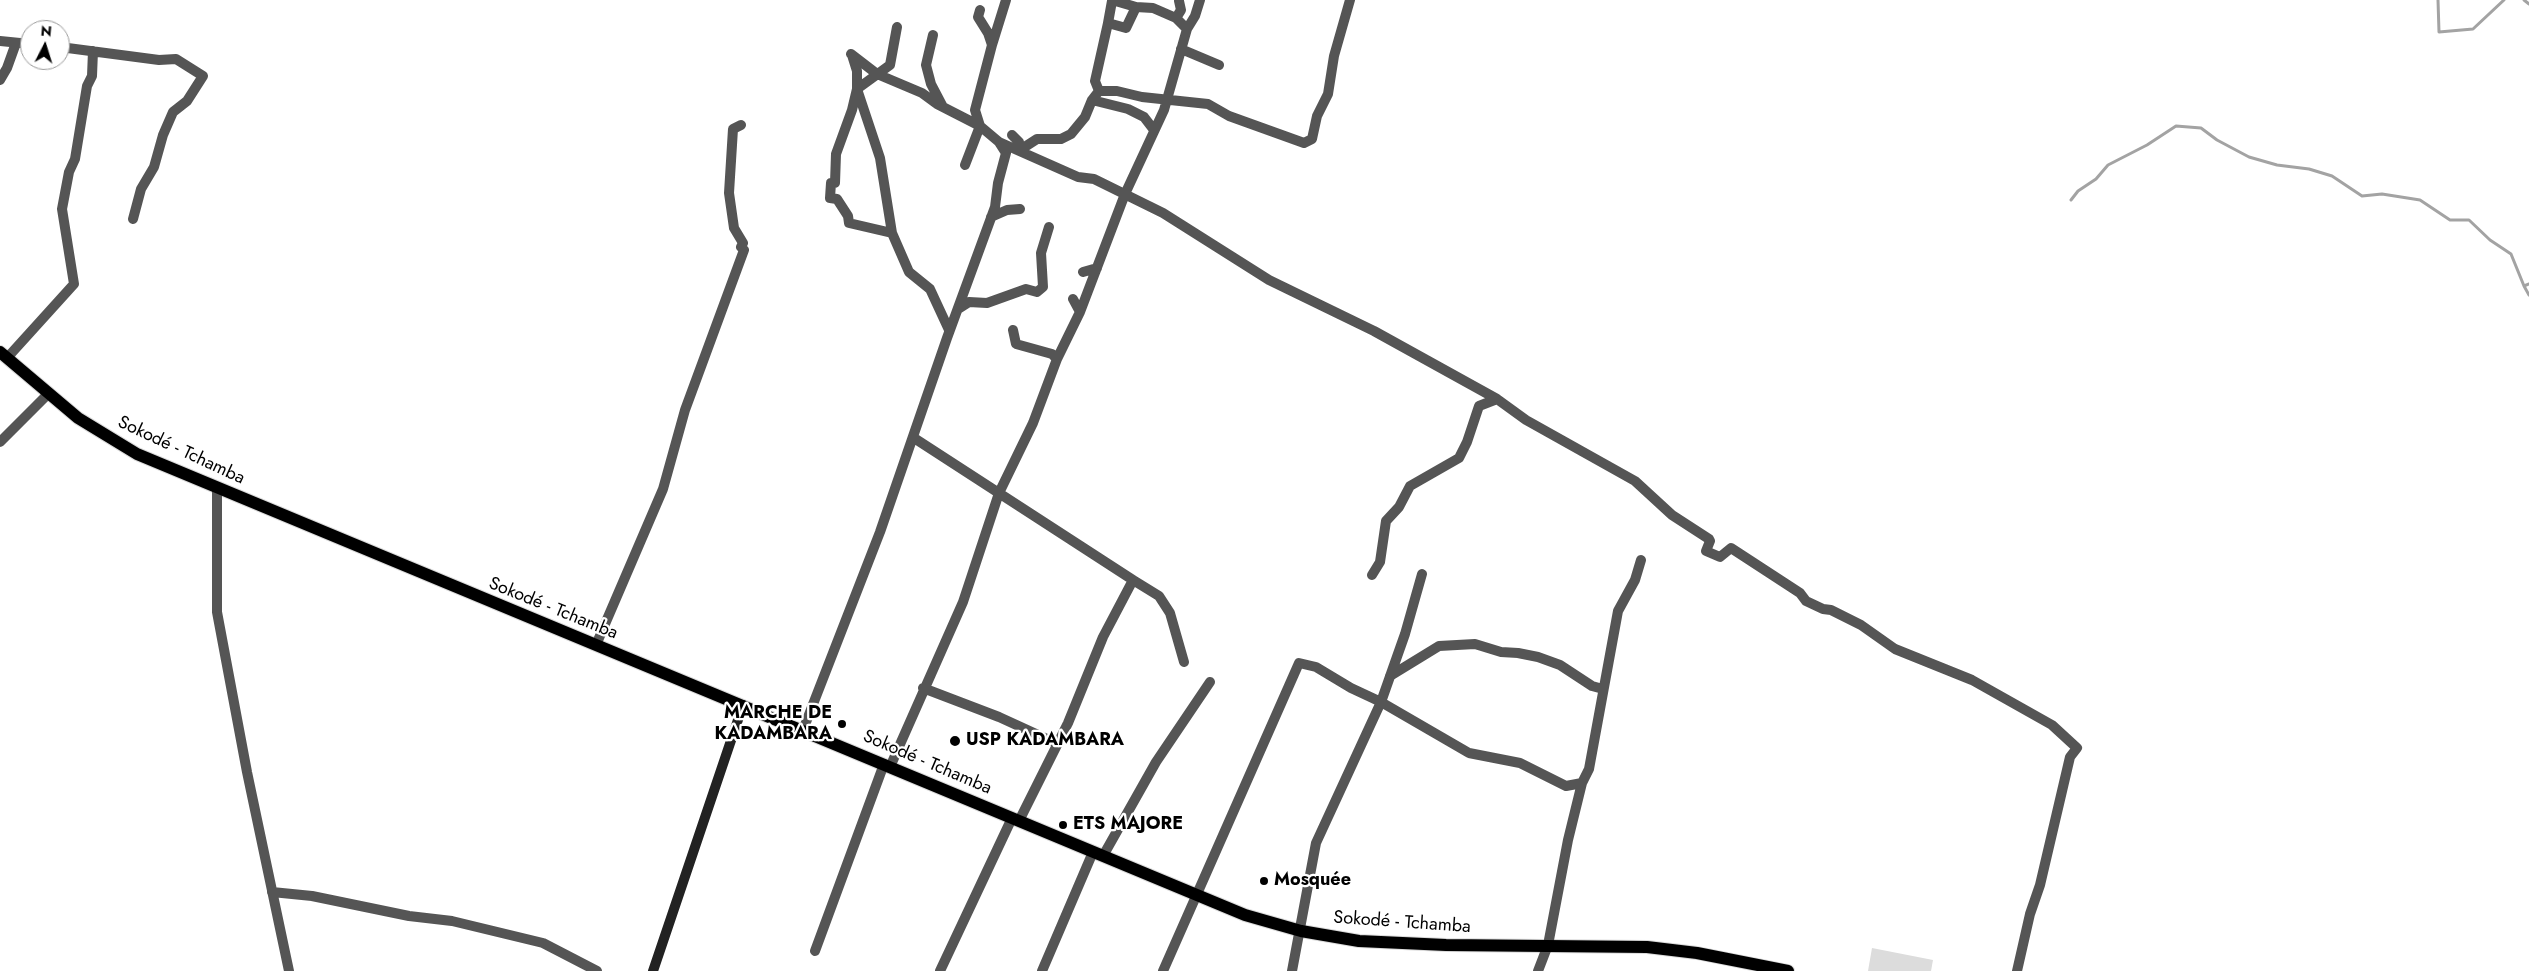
<!DOCTYPE html>
<meta charset="utf-8">
<style>
body{margin:0}
#map{position:relative;width:2529px;height:971px;overflow:hidden;background:#fff;font-family:Jost,sans-serif}
canvas{display:block}
.north{position:absolute;left:20px;top:20px;width:50px;height:50px;box-sizing:border-box;background:#fff;border:1px solid #999;border-radius:50%;rotate:5deg;font-size:14px;font-weight:700;line-height:20px;text-align:center;color:#000}
.north::after{content:'';display:block;margin:auto;width:18px;height:22px;background:#000;clip-path:polygon(50% 0,100% 100%,50% 72%,0 100%)}
</style>
<div id="map">
<canvas width="2529" height="971"></canvas>
<div class="north">N</div>
</div>
<script>
const ctx = document.querySelector('canvas').getContext('2d');
ctx.lineJoin = 'round';
function paint(path, color) { ctx.fillStyle = color; ctx.fill(path, 'evenodd'); }
const shape = rows => new Path2D(rows.map(r => 'M' + r).join(''));
function trace(path, color, width, dash) { ctx.strokeStyle = color; ctx.lineWidth = width; ctx.lineCap = dash ? 'butt' : 'round'; ctx.setLineDash(dash || []); ctx.stroke(path); }
function label(font, color, halo, rows, align = 'center') {
  ctx.font = font + ' Jost,sans-serif'; ctx.lineWidth = 4.5; ctx.setLineDash([]); ctx.textBaseline = 'middle'; ctx.strokeStyle = halo; ctx.fillStyle = color; for (const [text, x, y, turn = 0] of rows) {
    ctx.save(); ctx.translate(x, y); ctx.rotate((+turn || 0) * Math.PI / 180); ctx.textAlign = isNaN(turn) ? turn : align; if (halo) ctx.strokeText(text, 0, 0); ctx.fillText(text, 0, 0); ctx.restore();
  }
}
const green = shape([
 [1872,948,1933,960,1931,971,1868,971]
]);
const stream = shape([
 [2438,0,2439,32,2473,29,2504,0],
 [2524,0,2529,4],
 [2071,200,2078,191,2096,179,2108,165,2147,145,2176,126,2201,128,2217,140,2249,157,2277,165,2309,169,2332,176,2362,196,2382,194,2420,200,2450,220,2469,220,2490,240,2511,254,2524,286],
 [2529,284,2524,286,2529,295]
]);
const street = shape([
 [1136,7,1153,8,1176,18,1187,29],
 [1176,18,1181,10,1179,1],
 [1108,23,1112,1],
 [897,27,890,65,857,89,852,110,836,154,835,183,831,183,830,198,837,199,848,216,849,223,892,233,909,272,930,289,949,330],
 [933,35,926,65,931,84,942,105],
 [0,41,30,44],
 [992,45,1006,0],
 [60,47,159,60,176,59,203,76,187,101,173,112,163,135,154,167,141,189,133,219],
 [1181,49,1219,65],
 [851,54,877,74,922,93,937,104,980,126,999,142,1078,177,1094,179,1163,213,1269,280,1374,331,1497,399,1526,420,1635,481,1672,515,1709,539,1710,541,1706,551,1720,557,1731,548,1800,593,1806,601,1823,609,1831,610,1861,625,1895,649,1972,680,2052,725,2077,748,2070,757,2040,885,2030,914,2017,971],
 [852,55,857,71,857,89,880,158,892,233],
 [0,80,7,68,16,43],
 [1099,91,1095,81,1108,23,1126,28,1136,7,1112,0],
 [1092,100,1128,109,1144,117,1154,130],
 [1012,135,1019,142,1020,150,1037,139,1061,139,1071,134,1085,117,1092,100,1099,91,1117,91,1142,97,1208,104,1229,116,1304,143,1312,139,1317,116,1328,94,1334,56,1350,0],
 [965,165,980,126,975,110,992,45,988,33,978,17,980,10],
 [991,217,1007,210,1020,209],
 [1083,272,1097,268],
 [1073,299,1080,312],
 [958,309,969,302,987,303,1026,289,1037,292,1043,287,1041,253,1049,227],
 [1013,330,1016,344,1052,354,1057,359],
 [7,358,74,284,62,209,69,172,75,159,87,86,92,76,93,51],
 [914,438,1133,580,1103,637,1068,723,1019,821],
 [0,442,48,394],
 [217,488,217,612,247,772,289,971],
 [1372,575,1380,562,1386,521,1399,507,1410,486,1459,458,1467,442,1479,406,1497,399],
 [1133,580,1159,596,1170,613,1184,662],
 [596,645,663,489,685,410,744,250,741,247,743,243,734,228,729,193,733,129,741,125],
 [1390,676,1439,646,1475,644,1501,652,1518,653,1538,657,1560,665,1592,686,1603,689],
 [923,688,999,717,1058,744],
 [803,730,880,532,947,338,995,207,998,183,1006,153,999,142],
 [890,767,963,602,999,493,1033,423,1057,359,1080,312,1125,194,1164,110,1187,29,1195,16,1200,0],
 [1103,856,1156,762,1210,682],
 [272,892,312,896,409,916,452,921,543,943,597,971],
 [815,951,884,764],
 [940,971,1012,818],
 [1042,971,1093,852],
 [1163,971,1299,663,1316,667,1351,688,1381,702,1469,753,1520,763,1566,786,1582,783,1589,769,1618,611,1635,580,1641,560],
 [1292,971,1316,843,1381,702,1405,634,1422,574],
 [1538,971,1548,945,1568,840,1582,783]
]);
const secondary = shape([
 [653,971,743,705]
]);
const primary = shape([
 [0,352,78,418,137,454,1245,915,1301,931,1359,941,1446,945,1647,947,1697,953,1788,971]
]);
const markers = [
 [842,724,5,"#000"],
 [955,741,6,"#000"],
 [1063,825,5,"#000"],
 [1264,881,5,"#000"]
];
const streetNames = [
 ["Sokodé - Tchamba",181,451,25],
 ["Sokodé - Tchamba",553,609,22],
 ["Sokodé - Tchamba",927,763,23],
 ["Sokodé - Tchamba",1402,923,4]
];
const poiNames = [
 ["MARCHE DE",832,714,"right"],
 ["KADAMBARA",832,735,"right"],
 ["USP KADAMBARA",966,741],
 ["ETS MAJORE",1073,825],
 ["Mosquée",1274,881]
];
paint(green, '#dcdcdc');
trace(stream, '#a3a3a3', 3);
trace(primary, '#dbdbdb', 14);
trace(street, '#555', 10);
trace(secondary, '#222', 10);
trace(primary, '#000', 12);
for (const [x, y, r, color] of markers) { const dot = new Path2D(); dot.arc(x, y, r, 0, 2 * Math.PI); ctx.fillStyle = color; ctx.fill(dot); trace(dot, '#fff', 2); }
label('18px', '#000', '#fff', streetNames);
label('bold 18px', '#000', '#fff', poiNames, 'left');
</script>
